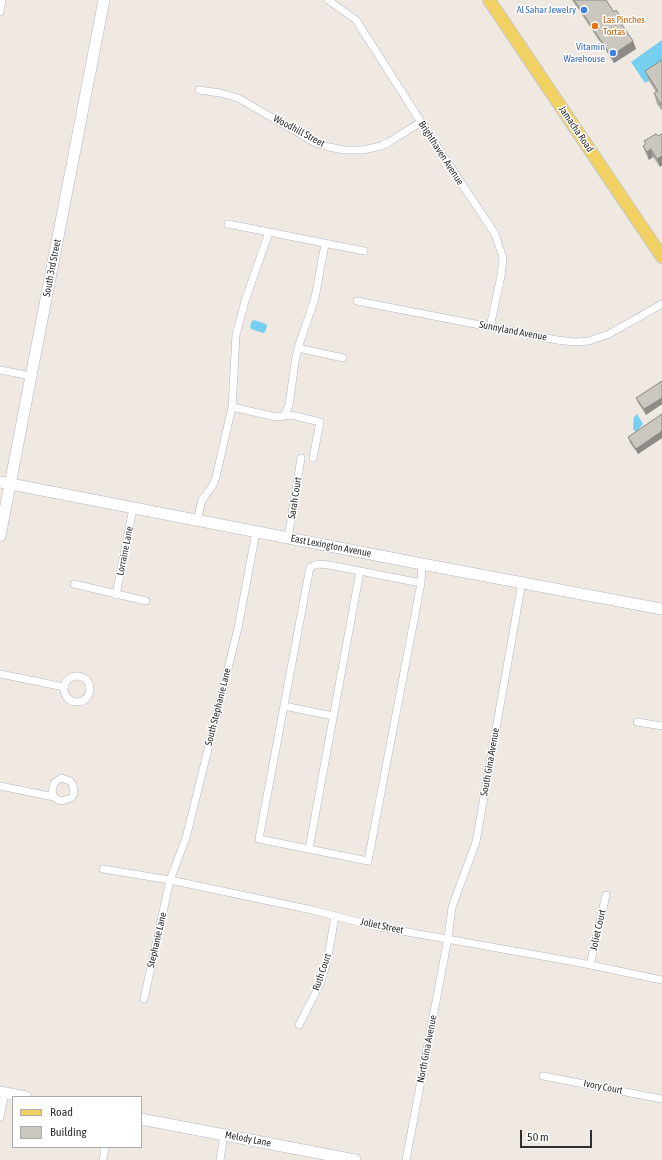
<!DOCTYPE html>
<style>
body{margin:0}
#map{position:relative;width:662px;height:1160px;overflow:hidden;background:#efe9e1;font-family:"Asap Condensed",sans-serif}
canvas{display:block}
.legend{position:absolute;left:12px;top:1096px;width:130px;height:52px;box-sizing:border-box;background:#fff;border:1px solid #ababab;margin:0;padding:5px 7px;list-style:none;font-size:12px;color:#2e2e2e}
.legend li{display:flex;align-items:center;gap:8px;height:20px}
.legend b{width:20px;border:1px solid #ababab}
.scale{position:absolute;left:520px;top:1130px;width:72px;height:18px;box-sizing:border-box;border:2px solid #2e2e2e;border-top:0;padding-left:5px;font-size:12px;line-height:14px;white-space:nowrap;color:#2e2e2e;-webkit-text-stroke:3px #fff;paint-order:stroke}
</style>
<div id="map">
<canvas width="662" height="1160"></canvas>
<ul class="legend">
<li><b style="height:5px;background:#f2d163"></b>Road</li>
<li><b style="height:11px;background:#cbc7bf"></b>Building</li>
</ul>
<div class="scale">50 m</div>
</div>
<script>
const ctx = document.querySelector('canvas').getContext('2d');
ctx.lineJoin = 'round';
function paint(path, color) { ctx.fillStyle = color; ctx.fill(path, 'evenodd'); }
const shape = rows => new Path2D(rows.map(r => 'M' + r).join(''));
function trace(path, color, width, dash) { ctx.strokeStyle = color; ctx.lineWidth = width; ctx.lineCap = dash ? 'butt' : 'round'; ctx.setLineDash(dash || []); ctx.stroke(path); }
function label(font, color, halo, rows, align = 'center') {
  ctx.font = font + ' "Asap Condensed",sans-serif'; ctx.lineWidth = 3; ctx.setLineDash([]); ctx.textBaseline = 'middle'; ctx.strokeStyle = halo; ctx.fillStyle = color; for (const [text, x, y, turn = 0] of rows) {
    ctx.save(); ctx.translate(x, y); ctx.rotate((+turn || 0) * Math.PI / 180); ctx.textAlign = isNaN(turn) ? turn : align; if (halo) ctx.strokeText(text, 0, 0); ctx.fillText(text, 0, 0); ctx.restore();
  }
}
const water = shape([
 [662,40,662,73,645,83,631,62],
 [254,320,266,324,267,326,265,332,263,333,251,329,250,326,252,321],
 [637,414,643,424,637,431,635,431,633,429,634,417]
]);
const street = shape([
 [328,0,356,20,421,122,495,234,503,258,501,276,490,327],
 [0,12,2,0],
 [199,90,220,93,238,98,316,143,329,147,344,150,363,150,381,146,389,142,421,122],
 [228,224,269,232],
 [325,244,315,298,298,348,343,358],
 [357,301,557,340,575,342,589,341,609,334,662,304],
 [0,370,31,376],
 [232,407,276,417,284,416,289,405,295,362,298,348],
 [284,416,291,415,320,422,313,458],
 [197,520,202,500,213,485,216,477,232,407,236,335,245,301,269,232,364,251],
 [288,538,301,458],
 [421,583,329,565,318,564,310,567,259,839,368,861,421,583,422,564],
 [74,584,146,601],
 [116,595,133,508],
 [0,674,64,687],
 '64 689a13 13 0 1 1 26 0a13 13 0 1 1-26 0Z',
 [284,706,333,716],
 [637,722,662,726],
 [0,786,54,797,58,800,62,801,71,798,74,794,73,785,70,781,61,778,54,783,52,792,54,797],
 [309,849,360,571],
 [103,869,170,880,312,910,374,926,581,963,662,980],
 [590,965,606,895],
 [144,999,170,880,186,838,238,628,256,532],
 [299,1025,321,982,328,957,335,916],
 [543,1076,662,1099],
 [0,1117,5,1093],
 [103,1160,105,1147],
 [220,1160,224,1135],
 [406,1160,448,938,452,907,476,842,522,582]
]);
const secondary = shape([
 [0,482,422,564,662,609],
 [0,536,104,0],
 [0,1092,26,1097],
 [141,1119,355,1160]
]);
const primary = shape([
 [489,0,662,257]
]);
const wall = shape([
 [572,0,606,0,623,25,623,26,633,41,636,49,614,63],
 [662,60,662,111,657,104,654,93,656,92,649,81,645,71],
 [662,134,662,165,660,167,653,157,649,160,646,154,643,146,646,145,644,141,658,136],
 [662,381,662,404,646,415,638,403,636,398],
 [662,414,662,438,638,454,630,443,628,437]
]);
const shadedWall = shape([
 [621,17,623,25,621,27,618,19],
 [633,41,636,49,614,63,611,56],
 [651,149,653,157,649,160,647,152],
 [662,156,662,165,660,167,657,159],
 [662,398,662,404,646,415,644,409],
 [662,431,662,438,638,454,636,449]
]);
const building = shape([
 [574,0,606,0,614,12,616,10,621,17,618,19,633,41,611,56,574,0],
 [662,60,662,106,654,93,658,91,645,71,662,60],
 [656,134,658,136,662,134,662,156,657,159,651,149,647,152,643,146,646,144,644,141,656,134],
 [662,381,662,398,644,409,636,398,662,381],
 [662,414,662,431,636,449,628,437,662,414]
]);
const markers = [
 [584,10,4,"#3f7fe0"],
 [595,26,4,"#e8710a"],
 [613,53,4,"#3f7fe0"]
];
const shopNames = [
 ["Al Sahar Jewelry",576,10],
 ["Vitamin",605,47],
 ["Warehouse",605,59]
];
const foodNames = [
 ["Las Pinches",603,20],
 ["Tortas",603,32]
];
const streetNames = [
 ["Jamacha Road",576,129,56],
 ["Woodhill Street",299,131,28],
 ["Brighthaven Avenue",441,153,57],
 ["South 3rd Street",52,268,-79],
 ["Sunnyland Avenue",513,331,11],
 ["Sarah Court",295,498,-81],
 ["East Lexington Avenue",331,546,11],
 ["Lorraine Lane",125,551,-79],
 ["South Stephanie Lane",218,707,-76],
 ["South Gina Avenue",490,762,-80],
 ["Joliet Street",382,926,12],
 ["Joliet Court",598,930,-77],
 ["Stephanie Lane",157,940,-77],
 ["Ruth Court",322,972,-71],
 ["North Gina Avenue",427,1049,-79],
 ["Ivory Court",603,1087,11],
 ["Melody Lane",248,1139,11]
];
paint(water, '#75cff0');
trace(street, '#b4b7c1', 8);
trace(secondary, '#b4b7c1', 12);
trace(primary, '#c9c9c9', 14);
trace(street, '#fff', 7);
trace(secondary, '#fff', 11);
trace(primary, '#f2d163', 12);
paint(wall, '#afaba4');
paint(shadedWall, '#8e8b86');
paint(building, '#cbc7bf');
trace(building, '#8e8b86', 1);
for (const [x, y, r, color] of markers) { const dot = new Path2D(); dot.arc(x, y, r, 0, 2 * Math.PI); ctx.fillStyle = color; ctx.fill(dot); trace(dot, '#fff', 1.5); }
label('10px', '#366cbe', '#fff', shopNames, 'right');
label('10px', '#c56008', '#fff', foodNames, 'left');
label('10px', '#2e2e2e', '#fff', streetNames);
</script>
